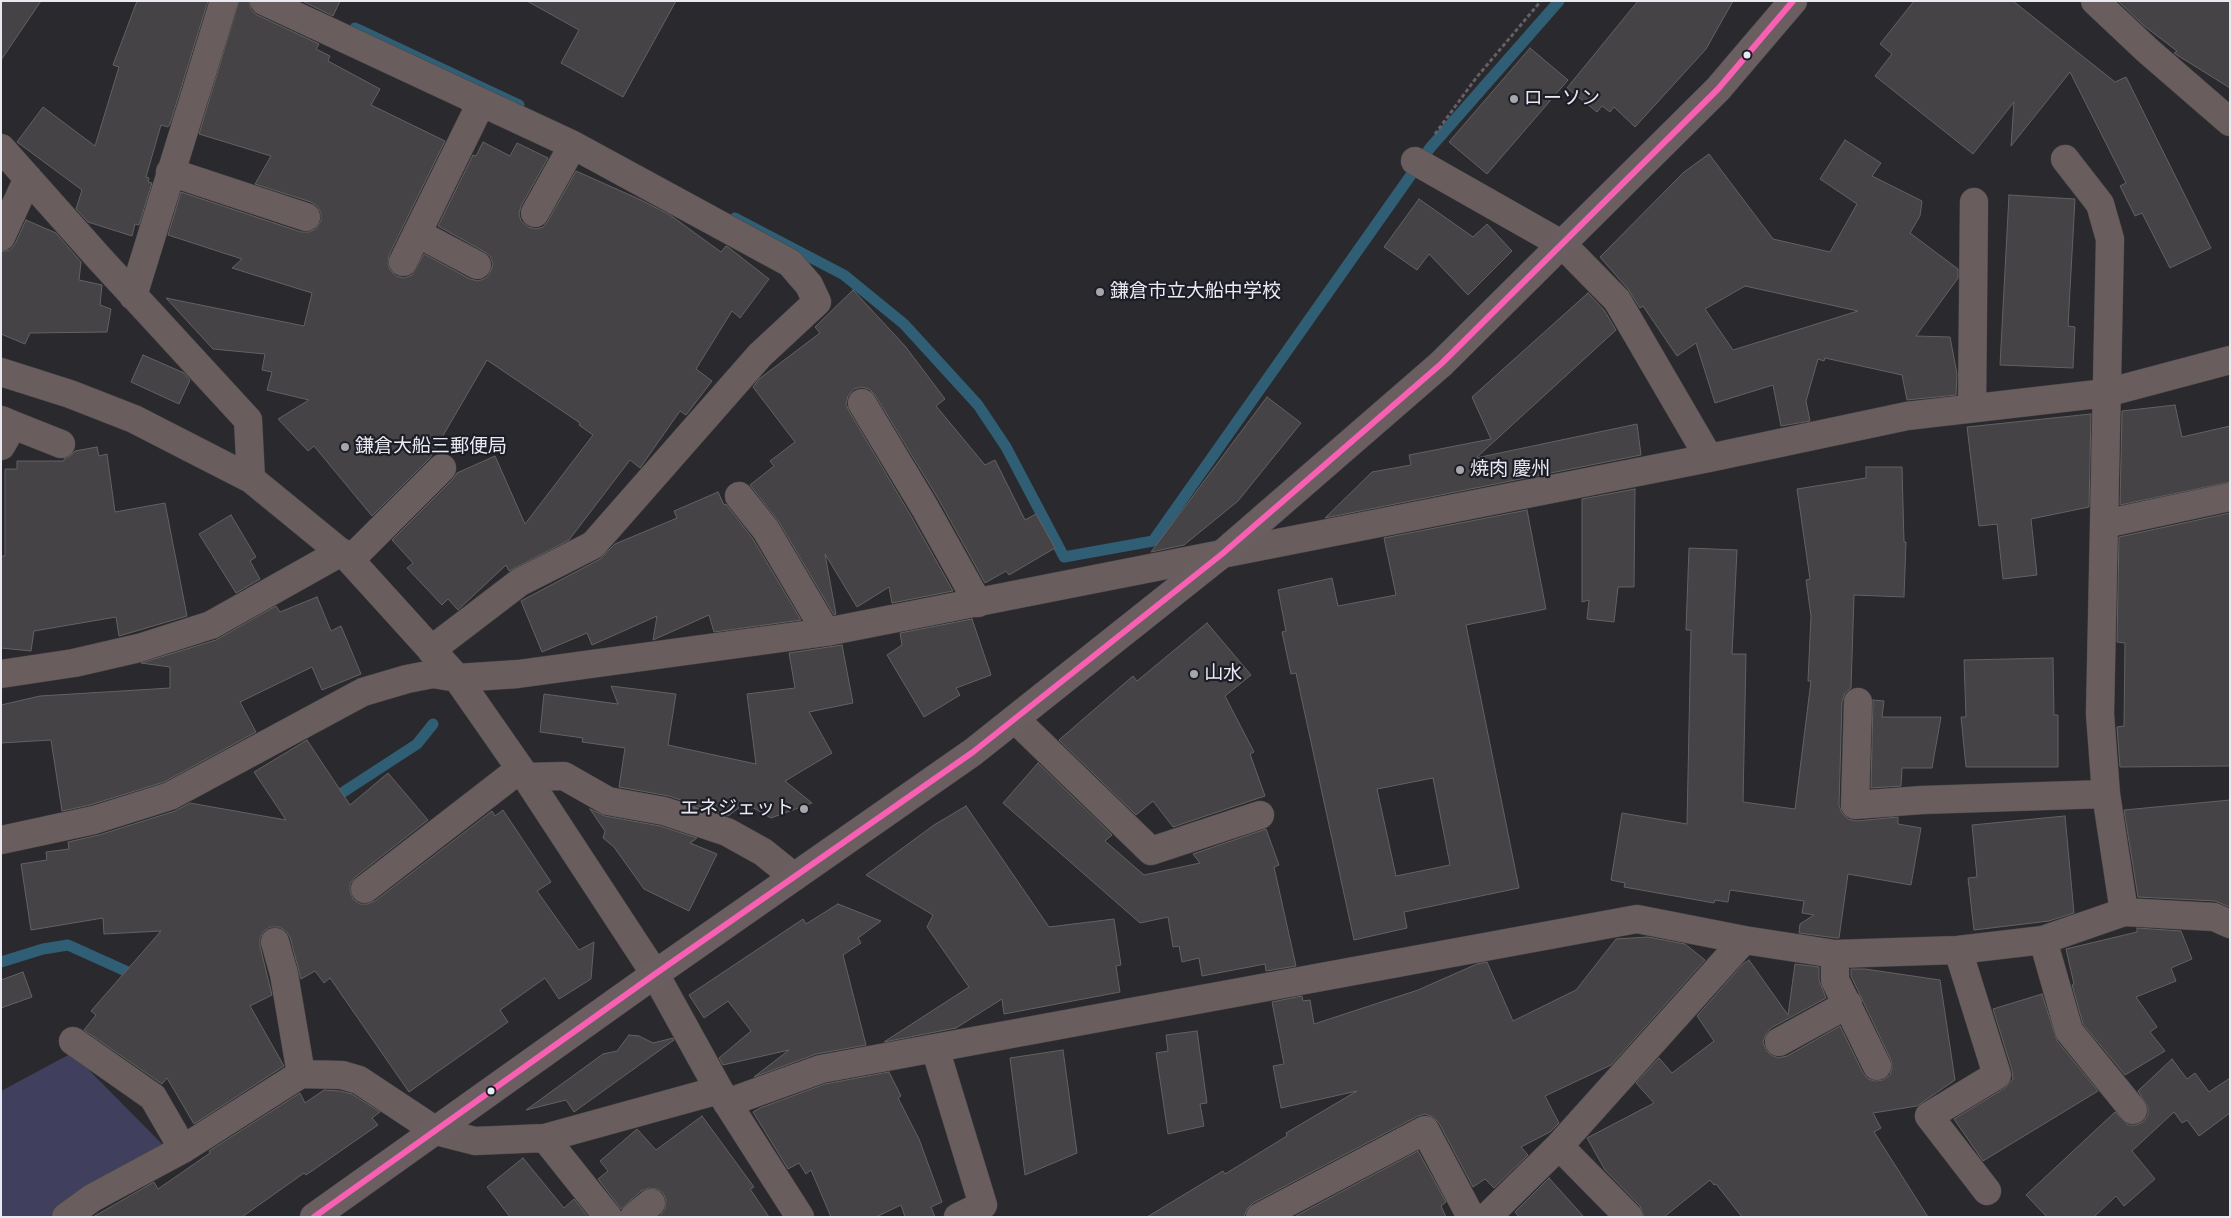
<!DOCTYPE html>
<meta charset="utf-8">
<style>
body{margin:0}
#map{position:relative;width:2231px;height:1218px;overflow:hidden;background:#29292e;font-family:"Titillium Web",sans-serif}
canvas{display:block}
.frame{position:absolute;inset:0;border:2px solid #e9e9f1;pointer-events:none}
</style>
<div id="map">
<canvas width="2231" height="1218"></canvas>
<div class="frame"></div>
</div>
<script>
const ctx = document.querySelector('canvas').getContext('2d');
ctx.lineJoin = 'round';
function paint(path, color) { ctx.fillStyle = color; ctx.fill(path, 'evenodd'); }
const shape = rows => new Path2D(rows.map(r => 'M' + r).join(''));
function trace(path, color, width, dash) { ctx.strokeStyle = color; ctx.lineWidth = width; ctx.lineCap = dash ? 'butt' : 'round'; ctx.setLineDash(dash || []); ctx.stroke(path); }
function label(font, color, halo, rows, align = 'center') {
  ctx.font = font + ' "Titillium Web","Noto Sans JP",sans-serif'; ctx.lineWidth = 4.5; ctx.setLineDash([]); ctx.textBaseline = 'middle'; ctx.strokeStyle = halo; ctx.fillStyle = color; for (const [text, x, y, turn = 0] of rows) {
    ctx.save(); ctx.translate(x, y); ctx.rotate((+turn || 0) * Math.PI / 180); ctx.textAlign = isNaN(turn) ? turn : align; if (halo) ctx.strokeText(text, 0, 0); ctx.fillText(text, 0, 0); ctx.restore();
  }
}
const green = shape([
 [72,1053,165,1147,49,1217,1,1217,1,1091]
]);
const stream = shape([
 [355,28,519,105],
 [735,218,844,275,904,324,978,405,1006,447,1064,557,1153,541,1430,148,1559,1],
 [331,800,417,744,433,724],
 [1,962,43,949,68,945,139,977]
]);
const building = shape([
 [1,1,41,1,1,60,1,1],
 [137,1,208,1,170,124,168,127,161,125,146,177,149,178,148,182,152,183,139,225,135,224,132,236,88,222,76,209,82,190,17,142,43,107,95,146,119,67,113,65,137,1],
 [239,1,249,1,251,10,257,15,319,44,316,49,330,56,328,61,380,89,371,105,445,141,389,255,388,264,390,270,396,276,404,278,412,275,424,254,470,279,478,281,486,278,490,273,493,264,490,256,485,252,438,226,473,155,476,156,483,142,510,156,517,143,548,158,521,206,519,214,521,221,528,227,536,229,543,227,548,221,576,171,641,200,670,215,721,252,726,246,728,247,769,279,740,318,732,311,696,369,712,381,686,415,680,411,640,468,630,460,569,540,509,571,506,565,458,610,448,599,442,605,407,568,413,563,392,540,453,479,457,473,495,456,525,524,593,435,579,425,580,423,487,360,430,458,372,516,314,446,308,451,278,419,309,400,267,390,272,372,262,370,265,354,213,349,166,298,304,326,312,293,232,268,242,259,168,235,181,192,301,232,309,232,316,229,321,221,321,213,317,206,311,202,255,184,271,156,199,134,239,1],
 [302,1,340,1,333,16,302,1],
 [527,1,676,1,623,97,561,63,579,30,527,1],
 [1638,1,1733,1,1706,49,1635,127,1614,107,1610,112,1602,106,1597,112,1567,88,1638,1],
 [1914,1,2013,1,2115,82,2126,77,2211,248,2170,268,2142,213,2135,216,2120,186,2126,183,2070,72,2011,146,2014,102,1973,154,1875,76,1892,54,1880,44,1914,1],
 [2118,1,2230,1,2230,88,2177,55,2174,53,2177,51,2143,25,2118,1],
 [1530,48,1568,80,1487,174,1449,142,1530,48],
 [1845,140,1881,163,1872,176,1922,201,1920,216,1910,233,1958,269,1958,278,1916,336,1950,337,1957,374,1956,395,1907,400,1902,375,1825,358,1824,361,1818,359,1806,401,1810,421,1781,426,1773,385,1715,403,1696,343,1677,356,1643,306,1640,308,1628,289,1600,257,1684,172,1709,154,1773,239,1830,252,1857,204,1820,179,1845,140],
 [1745,286,1858,311,1733,350,1705,309,1745,286],
 [2009,195,2075,199,2068,326,2075,327,2073,368,2000,365,2009,195],
 [1419,199,1473,237,1487,224,1512,251,1468,295,1429,254,1417,270,1384,247,1419,199],
 [26,220,56,233,81,262,79,280,102,285,100,305,111,309,107,332,30,333,25,344,1,334,1,252,10,250,15,244,26,220],
 [853,290,905,346,945,399,936,406,985,465,995,460,1025,520,1036,514,1055,548,1009,575,1006,571,985,583,939,500,875,395,869,389,861,387,854,389,848,396,846,404,849,411,911,516,953,591,892,603,889,587,857,607,825,554,836,614,834,615,779,522,750,485,774,466,770,461,795,442,753,387,759,379,820,333,815,327,853,290],
 [1588,293,1604,310,1616,330,1476,458,1637,424,1641,455,1325,518,1372,472,1411,465,1409,455,1491,439,1472,397,1588,293],
 [143,355,184,373,190,380,179,404,131,382,143,355],
 [1267,397,1301,423,1238,501,1184,545,1151,552,1267,397],
 [2175,405,2182,437,2230,426,2230,482,2120,505,2122,411,2175,405],
 [2091,414,2089,507,2031,519,2037,575,2003,579,1997,524,1979,526,1967,427,2091,414],
 [97,447,99,456,107,454,115,512,165,503,187,616,119,636,116,617,34,631,31,651,1,648,1,556,5,556,5,469,17,469,17,461,64,461,64,459,70,456,75,451,97,447],
 [1866,467,1902,467,1904,542,1906,542,1904,597,1854,595,1851,688,1845,693,1842,702,1839,805,1842,813,1848,819,1856,821,1898,817,1898,824,1921,828,1911,885,1848,874,1839,938,1836,938,1799,933,1800,924,1814,915,1802,913,1804,901,1730,890,1728,902,1715,900,1714,903,1624,887,1625,883,1611,880,1622,813,1687,824,1691,630,1686,630,1689,548,1737,550,1732,654,1746,654,1743,802,1795,809,1811,681,1808,681,1811,616,1806,580,1810,579,1797,489,1866,478,1866,467],
 [1635,489,1634,587,1618,587,1614,622,1587,619,1589,600,1582,602,1582,499,1635,489],
 [718,492,724,505,726,504,753,539,801,620,714,632,709,615,653,640,657,616,592,645,587,633,542,652,521,601,600,559,615,544,677,518,674,511,718,492],
 [1527,510,1546,609,1466,625,1519,888,1404,912,1407,928,1354,940,1296,673,1291,674,1282,632,1286,631,1278,590,1332,578,1338,606,1396,595,1384,538,1527,510],
 [1433,778,1450,865,1396,876,1377,789,1433,778],
 [2230,513,2230,766,2120,767,2117,727,2124,726,2125,643,2117,642,2119,537,2230,513],
 [231,515,256,557,250,561,260,579,236,593,199,534,231,515],
 [317,597,331,631,341,626,361,674,322,690,312,667,240,702,256,732,164,782,90,805,62,811,51,740,1,743,1,705,40,696,170,688,170,667,141,663,216,640,276,606,280,612,317,597],
 [972,619,991,675,956,688,960,695,924,717,887,655,902,645,900,633,972,619],
 [1207,623,1251,675,1225,696,1254,752,1250,754,1265,796,1173,827,1153,801,1136,815,1059,740,1133,676,1137,681,1207,623],
 [842,645,853,703,809,712,832,753,785,781,812,803,771,818,745,803,728,816,669,796,619,787,625,748,582,742,583,738,540,732,544,694,618,704,611,686,676,694,668,745,756,764,747,694,795,688,789,653,842,645],
 [2053,658,2054,715,2058,715,2058,767,1966,767,1961,717,1966,717,1964,660,2053,658],
 [1873,700,1884,701,1882,717,1941,717,1932,768,1902,768,1901,786,1871,788,1873,700],
 [307,740,350,805,388,773,428,820,355,877,350,884,350,891,353,899,360,904,367,904,375,901,492,811,495,816,503,810,551,882,537,891,579,950,594,942,591,979,559,999,545,978,500,1010,508,1022,409,1092,330,978,324,983,315,971,301,979,290,937,286,931,279,927,270,927,264,931,260,938,260,946,272,995,250,1006,284,1066,194,1124,167,1078,162,1084,84,1030,96,1015,91,1011,161,931,104,934,103,918,31,930,21,864,47,860,46,852,69,849,68,842,99,835,175,811,190,803,286,820,254,772,307,740],
 [1038,763,1112,835,1105,841,1144,875,1200,863,1193,854,1266,829,1279,865,1274,867,1296,966,1266,971,1265,964,1202,976,1199,958,1182,962,1179,946,1173,947,1168,917,1140,923,1003,803,1038,763],
 [2230,800,2230,907,2215,901,2138,897,2124,810,2230,800],
 [966,806,1049,927,1114,919,1121,965,1116,966,1120,992,1004,1014,1002,999,956,1028,884,1042,969,987,927,927,933,915,866,875,934,825,966,806],
 [590,809,605,816,660,826,697,838,690,843,717,854,689,911,644,889,614,847,603,838,605,831,590,809],
 [2065,816,2074,913,2049,921,1974,930,1968,878,1977,877,1972,825,2065,816],
 [838,904,881,921,858,938,861,943,843,955,866,1045,816,1054,754,1077,789,1050,723,1065,719,1058,751,1031,728,1001,704,1018,689,995,803,919,806,924,838,904],
 [2137,928,2181,931,2192,959,2171,968,2176,981,2136,997,2157,1027,2150,1032,2165,1051,2125,1075,2083,1024,2072,985,2074,984,2066,949,2137,932,2137,928],
 [1648,937,1685,944,1705,960,1611,1065,1545,1096,1559,1123,1550,1132,1521,1147,1528,1155,1494,1188,1485,1179,1473,1187,1439,1123,1433,1117,1425,1114,1418,1116,1253,1203,1247,1209,1244,1217,1147,1217,1223,1171,1225,1174,1287,1136,1286,1133,1357,1091,1281,1108,1273,1066,1284,1064,1272,1002,1302,996,1303,1001,1310,1000,1314,1024,1418,990,1477,964,1487,962,1513,1021,1576,990,1616,939,1648,937],
 [1749,960,1788,1015,1795,964,1819,967,1819,980,1826,998,1771,1028,1766,1034,1763,1042,1766,1050,1771,1055,1778,1058,1787,1056,1840,1026,1863,1073,1868,1079,1875,1081,1883,1080,1890,1075,1892,1068,1891,1060,1851,976,1851,969,1865,969,1940,980,1955,1080,1917,1106,1873,1113,1881,1128,1874,1132,1928,1217,1742,1217,1716,1184,1714,1185,1710,1180,1664,1217,1644,1217,1640,1206,1605,1170,1587,1138,1654,1103,1636,1083,1659,1058,1672,1073,1714,1041,1697,1016,1743,964,1749,960],
 [23,972,32,997,1,1008,1,980,23,972],
 [2042,994,2057,1041,2098,1091,1983,1161,1954,1119,2005,1088,2013,1079,2012,1070,1993,1009,2042,994],
 [1197,1031,1207,1103,1200,1104,1204,1126,1168,1134,1156,1053,1168,1051,1166,1035,1197,1031],
 [629,1035,639,1036,653,1043,673,1038,674,1040,574,1112,566,1100,526,1110,603,1054,617,1051,629,1035],
 [1063,1050,1077,1153,1025,1175,1010,1058,1063,1050],
 [2172,1059,2187,1079,2195,1073,2209,1092,2230,1078,2230,1113,2199,1136,2187,1120,2182,1123,2174,1112,2132,1151,2155,1179,2124,1206,2116,1196,2094,1217,2047,1217,2026,1195,2115,1112,2128,1125,2136,1125,2143,1122,2148,1115,2148,1107,2138,1091,2172,1059],
 [889,1072,901,1096,898,1098,919,1139,942,1202,931,1207,935,1217,905,1217,901,1205,876,1217,831,1217,811,1170,806,1174,799,1163,788,1169,753,1112,760,1108,825,1084,889,1072],
 [324,1090,340,1091,352,1094,380,1112,372,1118,378,1125,306,1175,304,1173,242,1217,93,1217,154,1182,158,1189,210,1153,209,1151,300,1093,305,1103,324,1090],
 [702,1116,754,1187,750,1189,769,1217,659,1217,665,1209,666,1200,663,1193,657,1189,649,1188,641,1191,621,1209,598,1179,608,1171,600,1161,637,1129,656,1150,702,1116],
 [1418,1151,1446,1202,1441,1206,1446,1217,1294,1217,1418,1151],
 [523,1158,564,1208,574,1199,588,1217,510,1217,487,1187,523,1158],
 [1549,1178,1584,1217,1519,1217,1515,1212,1549,1178]
]);
const path = shape([
 [1435,134,1476,78,1541,1]
]);
const minor = shape([
 [264,1,573,145,790,263,809,285,817,302,760,355,593,545,520,582,431,650],
 [2095,1,2147,50,2230,122],
 [1,148,99,258,248,420,251,479],
 [2065,159,2100,204,2110,239,2100,714,2106,794,2124,912],
 [1415,161,1563,245,1617,300,1709,458],
 [170,172,306,217],
 [535,213,573,145],
 [417,233,477,265],
 [1,237,28,178],
 [403,262,481,103],
 [133,296,224,1],
 [1,372,70,394,134,419,251,479,350,560,457,678,526,777,655,974,719,1090,800,1217],
 [862,403,925,508,978,603],
 [1972,408,1974,202],
 [1,420,13,425,1,446],
 [13,425,61,444],
 [739,496,766,530,826,632],
 [2104,524,2230,497],
 [350,560,442,468],
 [1,674,74,663,139,648,211,625,341,552],
 [1858,702,1855,805,1922,800,2106,794],
 [1016,720,1151,851,1260,815],
 [526,777,564,776,608,801,664,811,727,832,763,852,794,877],
 [1,840,94,820,170,796,363,692,407,679,433,674,457,678,518,674,826,632,1709,458,1907,416,2106,393,2230,360],
 [365,889,520,769],
 [2043,940,2069,1031,2133,1110],
 [275,942,284,974,301,1074],
 [1958,950,1997,1075,1929,1116,1987,1191],
 [1835,954,1835,980,1877,1066],
 [73,1041,153,1097,183,1149],
 [1779,1042,1848,1004],
 [935,1048,983,1205,958,1217],
 [727,1103,821,1069,1637,919,1744,940],
 [545,1138,608,1217],
 [1559,1146,1629,1217],
 [66,1217,92,1198,183,1149,301,1074,342,1075,359,1080,436,1131,475,1141,545,1138,719,1090],
 [634,1217,651,1203],
 [1260,1217,1425,1130,1471,1217],
 [1487,1217,1559,1146,1744,940,1835,954,1958,950,2043,940,2124,912,2214,917,2230,924]
]);
const major = shape([
 [314,1217,655,974,973,752,1222,554,1441,364,1718,89,1793,1]
]);
const bus1 = shape([
 [314,1217,655,974,973,752,1222,554,1441,364,1718,89,1793,1]
]);
const markers = [
 [1747,55,4.5,"#e9e9f1"],
 [1514,99,5,"#a6a6ad"],
 [1100,292,5,"#a6a6ad"],
 [345,447,5,"#a6a6ad"],
 [1460,470,5,"#a6a6ad"],
 [1194,674,5,"#a6a6ad"],
 [804,809,5,"#a6a6ad"],
 [491,1091,4.5,"#e9e9f1"]
];
const poiNames = [
 ["ローソン",1524,99],
 ["鎌倉市立大船中学校",1110,292],
 ["鎌倉大船三郵便局",355,447],
 ["焼肉 慶州",1470,470],
 ["山水",1204,674],
 ["エネジェット",794,809,"right"]
];
paint(green, '#40405e');
trace(stream, '#305e75', 11);
paint(building, '#454345');
trace(building, '#646163', 1);
trace(minor, '#454548', 29);
trace(major, '#454548', 29);
trace(path, '#665f63', 3, [4, 2.5]);
trace(minor, '#6a5d5e', 28);
trace(major, '#6a5e61', 28);
trace(bus1, '#f860b3', 6);
for (const [x, y, r, color] of markers) { const dot = new Path2D(); dot.arc(x, y, r, 0, 2 * Math.PI); ctx.fillStyle = color; ctx.fill(dot); trace(dot, '#1c1d27', 2); }
label('19px', '#e9e9f1', '#1c1d27', poiNames, 'left');
</script>
